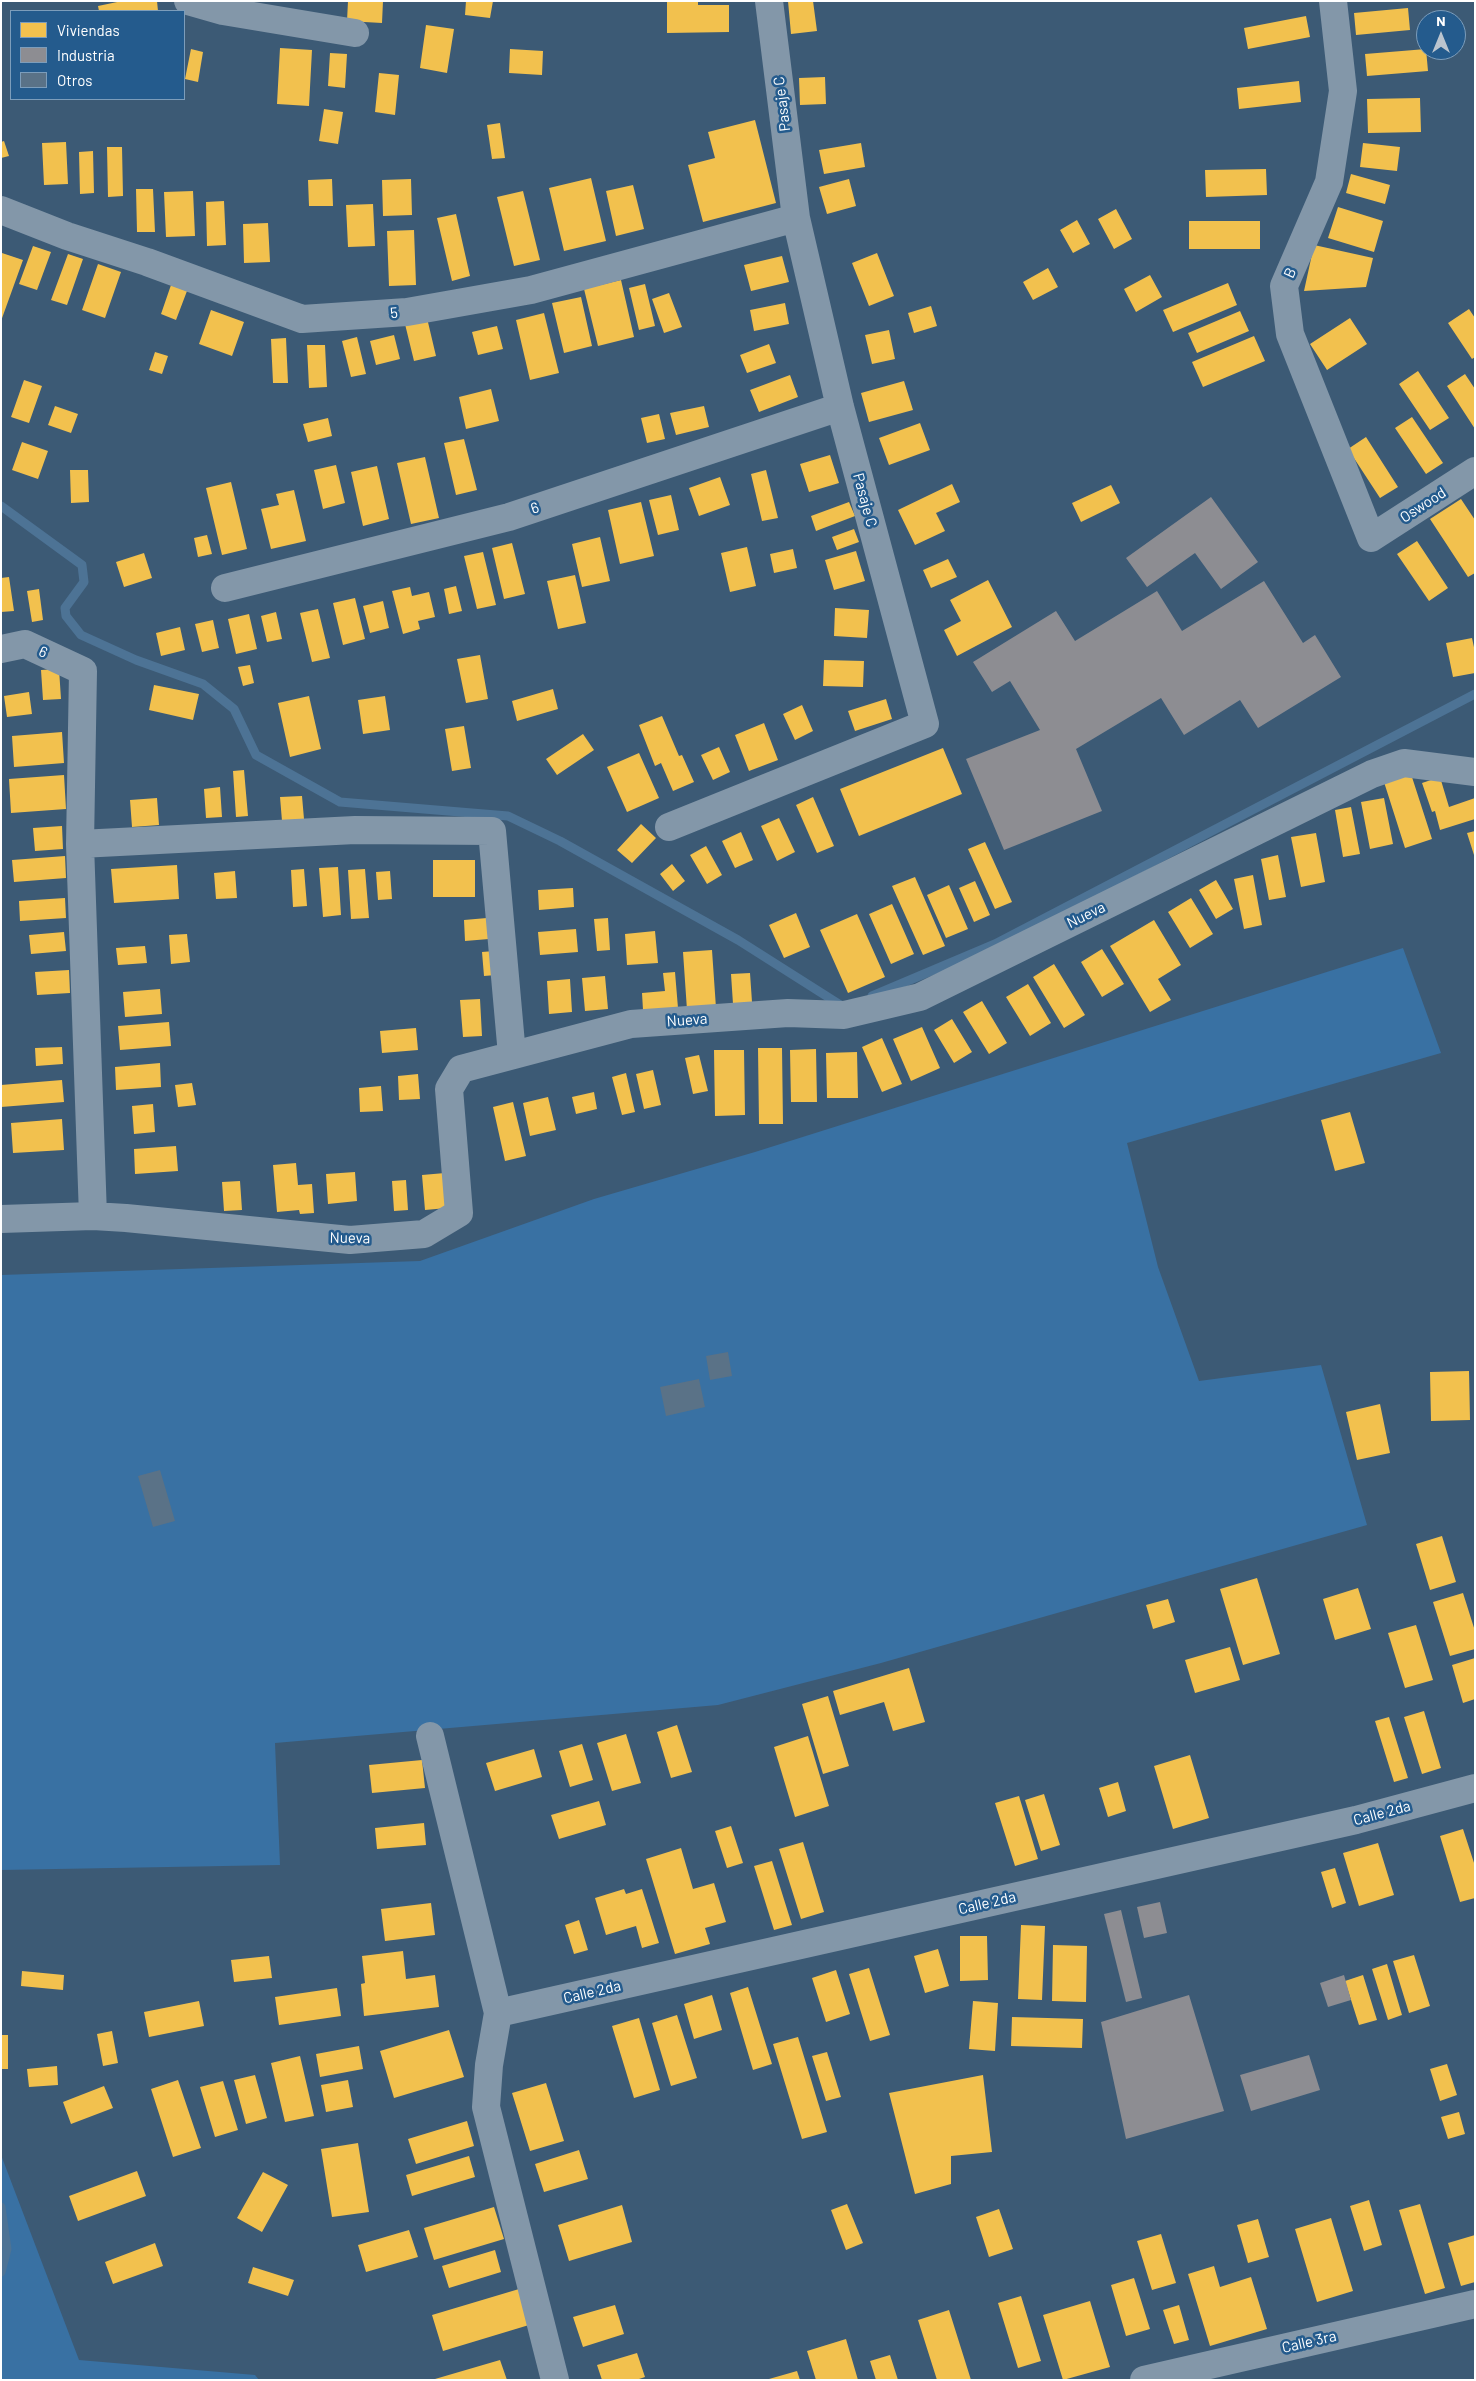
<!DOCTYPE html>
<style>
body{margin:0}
#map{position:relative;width:1476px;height:2381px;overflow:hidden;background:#3c5a75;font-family:Barlow,sans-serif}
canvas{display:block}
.frame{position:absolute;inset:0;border:2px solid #fff;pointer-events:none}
.legend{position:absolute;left:10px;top:10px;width:175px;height:90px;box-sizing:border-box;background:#245b8d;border:1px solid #7c9dbb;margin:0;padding:6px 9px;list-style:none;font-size:15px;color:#fff}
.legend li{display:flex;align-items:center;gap:10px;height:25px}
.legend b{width:25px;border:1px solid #7c9dbb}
.north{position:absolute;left:1416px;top:10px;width:50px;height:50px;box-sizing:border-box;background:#245b8d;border:1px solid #7c9dbb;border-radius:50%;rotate:0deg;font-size:14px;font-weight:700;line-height:20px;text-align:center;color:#fff}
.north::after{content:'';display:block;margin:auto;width:18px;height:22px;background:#bbc5cf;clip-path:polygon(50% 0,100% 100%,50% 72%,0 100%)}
</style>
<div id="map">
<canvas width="1476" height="2381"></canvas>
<div class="frame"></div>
<ul class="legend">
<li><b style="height:14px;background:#f2c14e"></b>Viviendas</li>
<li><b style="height:14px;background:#8d8d92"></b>Industria</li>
<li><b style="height:14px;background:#5a7287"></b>Otros</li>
</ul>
<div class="north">N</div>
</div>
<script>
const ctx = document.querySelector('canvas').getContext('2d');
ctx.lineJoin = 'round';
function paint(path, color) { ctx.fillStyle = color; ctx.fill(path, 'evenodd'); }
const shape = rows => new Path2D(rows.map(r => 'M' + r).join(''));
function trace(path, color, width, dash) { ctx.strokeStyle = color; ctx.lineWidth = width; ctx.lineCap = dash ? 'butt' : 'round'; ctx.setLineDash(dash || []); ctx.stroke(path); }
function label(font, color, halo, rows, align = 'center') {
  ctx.font = font + ' Barlow,sans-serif'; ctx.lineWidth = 5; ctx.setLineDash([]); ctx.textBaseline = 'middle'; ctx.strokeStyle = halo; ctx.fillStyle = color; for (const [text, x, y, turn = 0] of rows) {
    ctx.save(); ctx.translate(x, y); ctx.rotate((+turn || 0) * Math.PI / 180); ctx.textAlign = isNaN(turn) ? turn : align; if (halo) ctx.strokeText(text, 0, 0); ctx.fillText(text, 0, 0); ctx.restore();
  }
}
const green = shape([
 [1403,948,1441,1053,1127,1143,1158,1267,1199,1381,1321,1365,1367,1525,881,1663,718,1705,275,1743,280,1865,1,1870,1,1275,420,1261,594,1199,755,1152],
 [1,2155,79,2360,255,2375,259,2380,1,2380]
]);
const homes = shape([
 [122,1,157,1,158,11,99,11,98,6],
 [348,1,383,1,382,23,347,21],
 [466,1,493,1,490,18,465,15],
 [667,1,698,1,698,5,729,5,729,32,667,33],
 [788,1,813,1,817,31,791,34],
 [1408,8,1410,30,1356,35,1354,13],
 [1306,16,1310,37,1248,49,1244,28],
 [426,25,454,29,447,73,420,68],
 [280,48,312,50,309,106,277,104],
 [191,49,203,52,198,82,185,79],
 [510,49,543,51,542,75,509,73],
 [1426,49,1428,71,1367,76,1365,54],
 [330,53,347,54,345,88,328,86],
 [379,73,399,75,395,115,375,112],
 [825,77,826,104,800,105,799,78],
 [1299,81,1301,102,1239,109,1237,88],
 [1420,98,1421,132,1368,133,1367,99],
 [324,109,343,112,338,144,319,141],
 [755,120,776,203,703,222,688,165,715,158,708,132],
 [500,123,505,158,492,159,487,125],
 [4,141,9,156,1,158,1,142],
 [66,142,68,184,44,185,42,143],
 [861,143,865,167,824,174,819,150],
 [1363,143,1400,147,1397,171,1360,167],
 [107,147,122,147,123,196,108,197],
 [93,151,94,193,80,194,79,152],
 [1266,169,1267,195,1206,197,1205,170],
 [1351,174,1390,185,1385,204,1346,193],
 [591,178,606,241,564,251,549,188],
 [332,179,333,206,309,206,308,180],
 [411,179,412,215,383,216,382,180],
 [849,179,856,206,827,214,819,187],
 [633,185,644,229,616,236,606,191],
 [136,189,153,189,155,232,137,232],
 [193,191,195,236,166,237,164,192],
 [523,191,540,260,514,266,497,197],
 [224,201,226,245,207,246,206,202],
 [373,204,375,246,348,247,346,205],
 [1338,207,1383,221,1374,252,1328,238],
 [1116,209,1132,239,1114,249,1098,219],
 [456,214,470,276,452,281,437,218],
 [1077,220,1090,244,1073,253,1060,230],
 [1189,221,1260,221,1260,249,1189,249],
 [268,223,270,262,244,263,243,224],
 [414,230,416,285,389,286,387,231],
 [1314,245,1373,258,1366,287,1304,291],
 [33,246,51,252,37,290,19,284],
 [2,253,23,260,1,321,1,254],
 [877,253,894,296,869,306,852,263],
 [68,254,83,259,67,305,51,300],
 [782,256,789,282,751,291,744,265],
 [98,264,121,272,105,318,82,310],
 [1048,268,1058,287,1033,300,1023,282],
 [1150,275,1162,297,1136,312,1124,289],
 [621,280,634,337,598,346,584,289],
 [1228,283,1237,305,1173,332,1163,310],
 [645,284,655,326,639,330,629,288],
 [171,285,187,291,176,320,161,314],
 [669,293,682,327,664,333,652,299],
 [581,297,592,346,564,353,552,303],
 [785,303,789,324,754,331,750,310],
 [931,306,937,326,914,333,908,313],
 [1469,309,1475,318,1475,357,1472,359,1448,323],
 [211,310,244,322,232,356,199,344],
 [1240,311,1249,331,1197,353,1188,333],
 [544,313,559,373,530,380,516,320],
 [427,318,436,356,414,361,405,324],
 [1350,318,1367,344,1327,370,1310,344],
 [497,326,503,349,478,355,472,332],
 [889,330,895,359,872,364,865,335],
 [394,335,400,359,376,365,370,341],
 [1254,336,1265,361,1203,387,1192,362],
 [357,337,366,374,351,377,342,341],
 [286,338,288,383,273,383,271,339],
 [769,344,776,363,747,373,740,355],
 [307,345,325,345,327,387,309,388],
 [155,352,168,356,162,374,149,370],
 [1418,371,1449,418,1430,430,1399,384],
 [1465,374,1475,389,1475,429,1447,386],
 [790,375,798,397,759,412,750,390],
 [24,380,42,386,29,423,11,417],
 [904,381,913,410,869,422,861,393],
 [491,389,499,421,466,429,459,397],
 [55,406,78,414,71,433,48,425],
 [704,406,709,427,676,435,670,413],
 [659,414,665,439,647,443,641,418],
 [1412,417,1443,463,1426,474,1395,428],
 [328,418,332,436,308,442,303,424],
 [920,423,930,450,889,465,879,438],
 [1366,437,1398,487,1380,498,1348,449],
 [464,439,477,490,456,495,444,443],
 [22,442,48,451,38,479,12,470],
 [830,455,839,483,809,492,800,464],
 [425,457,439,518,411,524,397,463],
 [336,465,345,503,323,509,314,470],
 [377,466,389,519,363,526,351,472],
 [70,470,88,470,89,502,71,503],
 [766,470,778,518,762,521,751,474],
 [720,477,730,505,699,516,689,488],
 [231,482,247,549,222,555,206,488],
 [952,484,960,502,936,513,945,531,915,545,898,510],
 [1111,485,1120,503,1081,522,1072,503],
 [294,490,306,541,271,549,261,509,279,505,276,494],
 [671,495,679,530,658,535,649,500],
 [1461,499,1475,520,1475,573,1468,577,1430,519],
 [641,502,654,556,620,564,608,510],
 [849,502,855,516,816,531,811,516],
 [854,529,859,542,837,550,832,537],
 [207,535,212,554,198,557,194,538],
 [600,537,610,581,582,587,572,544],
 [1417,541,1448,588,1429,601,1397,554],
 [512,543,525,594,504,599,492,548],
 [747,547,756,586,730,592,721,553],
 [793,549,797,568,774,573,770,554],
 [856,551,865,581,834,590,825,560],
 [483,552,496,605,477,609,464,556],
 [144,553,152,578,124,587,116,562],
 [948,559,957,577,931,588,923,570],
 [575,575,586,623,558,629,547,581],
 [9,577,14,611,1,612,1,578],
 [988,580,1012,627,957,656,944,630,961,621,950,600],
 [456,586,462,611,449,614,444,589],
 [410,587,412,596,429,592,435,617,418,621,420,629,403,634,392,591],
 [39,589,43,620,32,622,27,591],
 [355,598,365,639,343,645,333,603],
 [383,601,389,628,370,633,363,606],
 [835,608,869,610,867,638,834,636],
 [318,609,330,658,312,662,300,613],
 [276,612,282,639,267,642,261,616],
 [249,614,257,649,236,654,228,619],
 [213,620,219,648,202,652,195,624],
 [180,627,185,650,161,656,156,633],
 [1472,638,1475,652,1475,673,1453,677,1446,643],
 [480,655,488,699,466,703,457,659],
 [824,660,864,661,863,687,823,686],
 [250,665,254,683,243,686,238,667],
 [59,669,61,699,43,700,41,670],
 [154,685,199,694,193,720,149,710],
 [553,689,558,709,517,721,512,701],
 [29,692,32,714,7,717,4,696],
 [309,696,321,749,290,757,278,703],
 [385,696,390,730,363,734,358,700],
 [886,699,892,719,855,731,848,711],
 [802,705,813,731,795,740,783,714],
 [662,716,679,756,682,755,694,782,673,791,661,763,655,766,639,725],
 [764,723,778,760,749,771,735,735],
 [464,726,471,768,452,771,445,729],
 [62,732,64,763,14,767,12,736],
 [583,734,594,750,557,775,546,759],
 [719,747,730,772,713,780,701,755],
 [943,748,962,794,859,836,840,789],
 [639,753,659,798,627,812,607,767],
 [244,770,248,816,236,817,233,771],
 [1411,774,1432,839,1405,848,1384,782],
 [64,775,66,809,11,813,9,779],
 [1440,777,1449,807,1475,798,1475,819,1440,830,1435,811,1432,812,1422,783],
 [220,787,222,817,206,818,204,789],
 [302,796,304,819,282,821,280,797],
 [813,797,834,846,817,853,796,805],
 [157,798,159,825,132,827,130,800],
 [1384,798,1393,844,1370,849,1361,802],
 [1351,807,1360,854,1343,857,1335,810],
 [779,818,795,852,777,861,761,826],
 [641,824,656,838,632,863,617,850],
 [62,826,63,849,35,851,33,828],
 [1475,831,1475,855,1474,855,1467,833],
 [741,832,753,860,735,868,722,841],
 [1316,833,1325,882,1301,887,1291,837],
 [985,842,1012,902,995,909,968,849],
 [706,846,722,875,707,884,690,855],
 [1278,855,1286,897,1269,900,1261,859],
 [65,856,66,878,14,882,12,860],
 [433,860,475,860,475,897,433,897],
 [672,864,685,881,673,891,660,874],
 [177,865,179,899,114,903,111,869],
 [338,867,341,915,323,917,319,868],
 [304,869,307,906,293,907,291,870],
 [365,869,369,918,351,919,348,870],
 [235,871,237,898,216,899,214,873],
 [390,871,392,899,378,900,376,872],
 [1253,875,1262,925,1244,929,1234,879],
 [915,877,945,946,923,955,892,886],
 [1216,880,1233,909,1216,919,1199,890],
 [975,881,990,915,974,922,959,888],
 [949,885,968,929,946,938,927,895],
 [573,888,574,907,539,910,538,890],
 [65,898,66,918,20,921,19,901],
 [1191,898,1213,934,1190,948,1168,912],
 [892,904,914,954,891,964,869,914],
 [796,913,810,947,784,958,769,925],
 [857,914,885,977,848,993,820,930],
 [487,918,489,939,465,941,464,920],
 [608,918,610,950,597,951,594,919],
 [1154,920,1181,965,1158,979,1171,1000,1150,1012,1110,946],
 [576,929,578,952,540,955,538,932],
 [655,931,658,963,627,965,625,934],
 [64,932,66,951,31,954,29,935],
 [187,934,190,962,171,964,169,935],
 [145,946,147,963,118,965,116,948],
 [1102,949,1124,984,1102,997,1081,962],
 [712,950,716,1008,687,1010,683,952],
 [494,951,496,975,484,976,482,952],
 [1054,964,1085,1015,1064,1028,1033,977],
 [69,970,70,993,37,995,35,972],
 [675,972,678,1008,643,1010,642,993,665,991,663,973],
 [750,973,752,1002,733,1004,731,974],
 [605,976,608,1009,585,1011,582,978],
 [570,979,572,1012,549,1014,547,981],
 [1028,984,1051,1023,1030,1036,1006,997],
 [160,989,162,1014,125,1017,123,992],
 [480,999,482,1036,463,1037,460,1000],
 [982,1001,1007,1043,989,1054,963,1012],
 [952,1019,972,1052,954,1063,934,1030],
 [169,1022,171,1046,120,1050,118,1026],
 [922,1027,940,1068,911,1081,893,1039],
 [416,1028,418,1050,382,1053,380,1031],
 [882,1038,902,1084,882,1092,862,1047],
 [62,1047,63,1064,36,1066,35,1048],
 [758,1048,782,1048,783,1124,759,1124],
 [816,1049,817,1102,791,1102,790,1050],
 [714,1050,744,1050,745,1115,715,1116],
 [857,1052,858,1098,827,1098,826,1053],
 [699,1055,708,1091,693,1094,685,1058],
 [160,1063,161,1087,116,1090,115,1067],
 [653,1070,661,1105,644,1109,636,1074],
 [626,1073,635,1112,622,1115,612,1077],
 [418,1074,420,1099,399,1100,398,1076],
 [62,1080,64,1102,1,1107,1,1085],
 [192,1083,196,1105,178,1107,175,1085],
 [381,1086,383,1111,360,1112,359,1088],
 [594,1092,597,1109,576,1114,572,1097],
 [548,1097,556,1130,530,1136,523,1103],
 [513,1102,526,1156,505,1161,493,1107],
 [153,1104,155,1132,134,1134,132,1106],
 [1350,1112,1365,1163,1335,1171,1321,1120],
 [62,1119,64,1150,13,1153,11,1123],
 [176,1146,178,1171,135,1174,134,1149],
 [296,1163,298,1185,312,1184,314,1213,300,1214,299,1210,277,1212,273,1165],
 [355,1172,357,1201,328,1204,326,1174],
 [445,1173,447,1208,425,1210,422,1175],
 [406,1180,408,1210,394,1211,392,1181],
 [240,1181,242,1210,224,1211,222,1182],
 [1469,1371,1470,1420,1431,1421,1430,1372],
 [1380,1404,1390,1453,1357,1460,1346,1412],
 [1442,1536,1456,1582,1430,1590,1416,1544],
 [1257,1578,1280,1654,1243,1665,1220,1589],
 [1358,1588,1371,1629,1335,1640,1323,1599],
 [1463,1593,1475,1631,1475,1649,1450,1656,1433,1602],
 [1168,1599,1175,1622,1153,1629,1146,1605],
 [1416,1625,1433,1680,1405,1688,1388,1633],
 [1230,1647,1240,1680,1195,1693,1185,1660],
 [1475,1658,1475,1699,1463,1703,1452,1665],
 [909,1668,925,1722,893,1731,884,1702,840,1715,833,1691],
 [828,1696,849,1766,823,1774,802,1704],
 [1424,1711,1441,1768,1422,1774,1404,1717],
 [1389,1717,1408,1778,1394,1782,1375,1721],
 [677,1725,692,1772,671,1778,657,1732],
 [626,1734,641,1783,612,1791,597,1743],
 [808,1736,829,1806,795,1817,774,1747],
 [582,1744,593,1780,570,1787,559,1751],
 [534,1749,542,1777,495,1791,486,1763],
 [1190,1755,1209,1818,1173,1829,1154,1766],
 [422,1760,425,1788,372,1793,369,1765],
 [1118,1782,1126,1811,1108,1817,1099,1788],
 [1044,1794,1060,1845,1041,1851,1025,1800],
 [1019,1796,1038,1859,1015,1866,995,1803],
 [599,1801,606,1825,559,1839,551,1815],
 [424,1823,426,1845,377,1849,375,1828],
 [731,1826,743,1863,727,1868,715,1831],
 [1463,1829,1475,1866,1475,1898,1460,1902,1440,1836],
 [803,1842,824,1912,801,1919,779,1849],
 [1378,1843,1394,1895,1359,1906,1343,1853],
 [681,1848,693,1889,714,1883,726,1922,705,1928,710,1944,675,1954,646,1859],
 [772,1861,792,1925,774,1930,754,1866],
 [1335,1868,1346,1903,1332,1908,1321,1872],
 [624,1889,626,1894,642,1889,659,1943,642,1948,636,1926,606,1935,595,1898],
 [431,1903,435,1935,385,1941,381,1909],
 [579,1920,588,1950,574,1954,565,1925],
 [1021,1925,1045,1926,1042,2000,1018,1999],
 [960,1936,987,1936,988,1980,960,1981],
 [1053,1945,1087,1946,1086,2002,1052,2001],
 [938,1949,949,1986,925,1993,914,1956],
 [403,1951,406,1979,435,1975,439,2007,364,2016,361,1984,365,1983,362,1956],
 [1414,1955,1430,2006,1409,2013,1393,1961],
 [269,1956,272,1978,234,1982,231,1960],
 [1387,1964,1402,2015,1388,2020,1372,1969],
 [869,1968,890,2035,870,2041,849,1974],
 [836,1970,850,2014,826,2022,812,1978],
 [22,1971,64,1975,63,1990,21,1986],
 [1363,1975,1377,2020,1359,2025,1345,1981],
 [748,1987,772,2064,753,2070,730,1993],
 [337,1988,341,2016,279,2025,275,1997],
 [712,1995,722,2030,694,2039,684,2004],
 [199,2001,204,2026,149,2037,144,2012],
 [973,2001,998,2003,995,2051,969,2049],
 [677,2015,697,2078,671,2086,652,2023],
 [1012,2017,1083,2019,1082,2048,1011,2046],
 [639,2018,660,2090,634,2098,612,2026],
 [449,2030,464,2077,394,2098,380,2051],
 [112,2031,118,2063,103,2066,97,2034],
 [1,2035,8,2035,8,2069,1,2069],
 [798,2037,827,2132,802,2139,773,2044],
 [359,2046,363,2069,320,2077,316,2054],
 [827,2052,841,2097,826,2101,812,2056],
 [300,2056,314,2116,285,2122,271,2063],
 [1447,2064,1457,2095,1440,2101,1430,2069],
 [57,2066,58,2085,29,2087,27,2069],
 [255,2075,267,2118,246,2124,234,2080],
 [983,2075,992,2152,951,2156,951,2184,915,2194,889,2093],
 [178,2080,201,2148,173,2157,151,2089],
 [348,2080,353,2107,326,2112,321,2085],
 [223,2081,238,2130,215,2137,200,2087],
 [546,2083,564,2141,530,2151,512,2093],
 [104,2086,113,2108,71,2124,63,2102],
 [1459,2112,1465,2134,1448,2139,1441,2117],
 [467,2121,474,2146,416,2164,408,2139],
 [358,2143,369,2212,332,2217,321,2149],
 [579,2150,588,2179,544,2192,535,2164],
 [469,2156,475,2177,412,2196,406,2175],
 [137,2171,146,2196,78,2221,69,2196],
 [263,2172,288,2185,262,2232,237,2218],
 [1369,2200,1382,2245,1364,2251,1350,2206],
 [847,2204,863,2243,846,2250,831,2210],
 [1420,2204,1445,2288,1425,2294,1399,2210],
 [622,2205,632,2242,569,2261,558,2225],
 [494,2207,504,2239,434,2260,424,2228],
 [999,2209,1013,2249,989,2257,976,2217],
 [1331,2218,1353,2291,1317,2302,1295,2229],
 [1258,2219,1269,2257,1248,2263,1237,2225],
 [409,2230,418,2257,366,2272,358,2245],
 [1161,2234,1176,2283,1152,2290,1137,2241],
 [1475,2235,1475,2282,1461,2286,1448,2243],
 [155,2243,163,2266,113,2284,105,2262],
 [495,2250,501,2272,449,2288,442,2266],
 [1214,2266,1220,2287,1251,2277,1267,2329,1210,2346,1188,2274],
 [253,2267,294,2280,288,2296,248,2283],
 [1134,2278,1150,2329,1126,2336,1111,2285],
 [519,2289,529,2325,443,2351,432,2315],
 [1021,2296,1041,2361,1018,2368,998,2303],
 [1090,2301,1110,2367,1063,2380,1043,2315],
 [615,2305,624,2334,583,2347,573,2317],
 [1179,2305,1189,2340,1174,2344,1163,2310],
 [949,2310,971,2380,937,2380,918,2320],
 [846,2339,858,2380,816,2380,807,2351],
 [637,2353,645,2377,636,2380,602,2380,597,2365],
 [890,2355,898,2380,876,2380,870,2361],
 [500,2360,507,2380,435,2380,435,2379],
 [797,2371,800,2380,769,2380,769,2379]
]);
const industry = shape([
 [1211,497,1258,562,1221,589,1195,553,1147,587,1126,558],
 [1264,581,1303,643,1315,635,1341,677,1258,728,1240,700,1184,735,1161,698,1076,749,1102,811,1004,850,966,759,1040,730,1010,681,992,692,973,662,1056,611,1075,641,1157,591,1182,631],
 [1160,1902,1167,1933,1144,1938,1137,1907],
 [1121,1910,1142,1998,1126,2002,1104,1914],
 [1344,1975,1351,2000,1328,2007,1320,1983],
 [1189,1995,1224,2111,1126,2139,1101,2022],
 [1309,2055,1320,2090,1251,2111,1240,2075]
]);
const stream = shape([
 [1,506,82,565,84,582,65,608,66,616,81,635,136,660,203,684,234,709,256,755,340,802,508,816,560,841,738,940,842,1006],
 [872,996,995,944,1475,694],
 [1,2207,7,2249,1,2272]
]);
const building = shape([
 [728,1352,732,1376,710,1380,706,1356],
 [699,1379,705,1407,666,1416,660,1387],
 [160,1470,175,1521,153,1527,138,1476]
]);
const minor = shape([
 [188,1,223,11,355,33],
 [1333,1,1343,91,1329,182,1284,286,1290,334,1371,538,1475,471],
 [1,210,67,236,147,262,302,319,407,312,531,290,796,218],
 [225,588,509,517,840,407],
 [1,649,25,644,83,671,80,844,93,1216],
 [669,827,925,724,840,407,796,218,769,1],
 [80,844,355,830,492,831,512,1055],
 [1,1219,93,1216,126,1218,350,1240,424,1234,459,1213,449,1089,461,1069,631,1024,788,1013,844,1015,920,997,1372,774,1404,763,1475,772],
 [430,1736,498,2013,489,2065,486,2107,555,2380],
 [498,2013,1356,1820,1475,1788],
 [1144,2380,1475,2304]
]);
const streetNames = [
 ["Pasaje C",782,104,-97],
 ["B",1290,273,-66],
 ["5",394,313,-4],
 ["Pasaje C",865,500,75],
 ["Oswood",1423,505,-33],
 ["6",535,508,-18],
 ["6",43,652,25],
 ["Nueva",1086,915,-26],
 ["Nueva",687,1020,-4],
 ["Nueva",350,1238,1],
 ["Calle 2da",1382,1813,-15],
 ["Calle 2da",987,1903,-13],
 ["Calle 2da",592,1992,-13],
 ["Calle 3ra",1309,2342,-13]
];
paint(green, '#3971a3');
paint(homes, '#f2c14e');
paint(industry, '#8d8d92');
trace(stream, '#4d7395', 9);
paint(building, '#5a7287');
trace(minor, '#8397a9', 28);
label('15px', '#fff', '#245b8d', streetNames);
</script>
